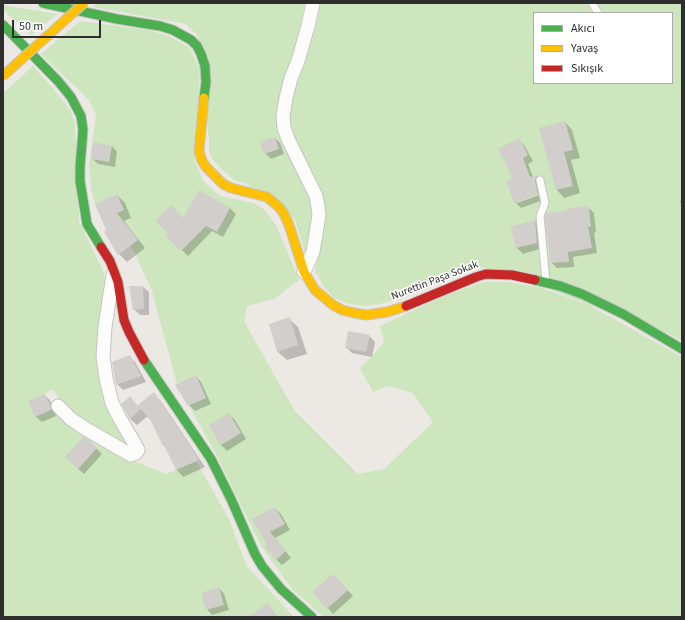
<!DOCTYPE html>
<meta charset="utf-8">
<style>
body{margin:0}
#map{position:relative;width:685px;height:620px;overflow:hidden;background:#ece8e4;font-family:"Source Sans 3",sans-serif}
canvas{display:block}
.frame{position:absolute;inset:0;border:4px solid #2e2e2e;pointer-events:none}
.legend{position:absolute;left:533px;top:12px;width:140px;height:72px;box-sizing:border-box;background:#fff;border:1px solid #ababab;margin:0;padding:5px 7px;list-style:none;font-size:12px;color:#2e2e2e}
.legend li{display:flex;align-items:center;gap:8px;height:20px}
.legend b{width:20px;border:1px solid #ababab}
.scale{position:absolute;left:12px;top:20px;width:89px;height:18px;box-sizing:border-box;border:2px solid #2e2e2e;border-top:0;padding-left:5px;font-size:12px;line-height:14px;white-space:nowrap;color:#2e2e2e;-webkit-text-stroke:3px #fff;paint-order:stroke}
</style>
<div id="map">
<canvas width="685" height="620"></canvas>
<div class="frame"></div>
<ul class="legend">
<li><b style="height:5px;background:#4caf50"></b>Akıcı</li>
<li><b style="height:5px;background:#ffc107"></b>Yavaş</li>
<li><b style="height:5px;background:#c62828"></b>Sıkışık</li>
</ul>
<div class="scale">50 m</div>
</div>
<script>
const ctx = document.querySelector('canvas').getContext('2d');
ctx.lineJoin = 'round';
function paint(path, color) { ctx.fillStyle = color; ctx.fill(path, 'evenodd'); }
const shape = rows => new Path2D(rows.map(r => 'M' + r).join(''));
function trace(path, color, width, dash) { ctx.strokeStyle = color; ctx.lineWidth = width; ctx.lineCap = dash ? 'butt' : 'round'; ctx.setLineDash(dash || []); ctx.stroke(path); }
function label(font, color, halo, rows, align = 'center') {
  ctx.font = font + ' "Source Sans 3",sans-serif'; ctx.lineWidth = 3; ctx.setLineDash([]); ctx.textBaseline = 'middle'; ctx.strokeStyle = halo; ctx.fillStyle = color; for (const [text, x, y, turn = 0] of rows) {
    ctx.save(); ctx.translate(x, y); ctx.rotate((+turn || 0) * Math.PI / 180); ctx.textAlign = isNaN(turn) ? turn : align; if (halo) ctx.strokeText(text, 0, 0); ctx.fillText(text, 0, 0); ctx.restore();
  }
}
const green = shape([
 [98,3,305,3,295,49,281,91,278,111,314,208,307,251,305,253,295,220,247,184,234,180,222,170,213,160,209,152,209,139,198,36,186,24,93,7],
 [320,3,682,3,682,341,667,333,483,267,450,277,401,299,379,304,365,306,349,304,334,298,325,288,315,272,324,221,293,143,289,120,290,106,298,81,308,54,318,18],
 [534,13,672,13,672,83,534,83],
 [3,5,57,14,31,35,3,10],
 [80,21,149,30,168,36,189,47,200,69,195,162,203,181,220,196,254,203,265,210,276,225,299,280,274,299,247,306,244,321,294,410,358,474,384,469,433,422,413,393,388,386,373,392,360,368,370,358,384,342,380,326,444,296,484,282,508,282,549,289,585,303,682,357,682,617,324,617,292,589,261,546,216,454,177,384,151,288,127,238,108,232,95,204,91,188,89,165,96,115,89,100,41,54],
 [33,66,61,98,70,110,75,123,79,221,103,271,106,287,100,314,99,340,130,447,93,429,65,407,52,389,45,394,52,409,71,424,131,460,166,474,176,470,196,461,229,519,246,565,294,617,3,617,3,93]
]);
const shadow = shape([
 [565,122,572,130,580,158,571,160,580,193,564,198,557,190,541,128],
 [275,138,280,143,284,154,271,159,265,153],
 [518,139,524,145,533,161,528,164,533,177,538,176,543,181,541,192,517,201,517,203,542,194,543,200,521,208,515,202,515,179],
 [112,146,117,152,115,167,98,164,92,158],
 [199,191,230,208,236,214,223,237,212,231,188,256,167,235,183,219],
 [682,194,682,204,680,203],
 [117,195,125,203,131,218,124,221,145,248,127,262,119,254,107,230],
 [588,207,594,213,596,232,594,233,597,253,573,257,574,267,557,268,551,262,559,213],
 [535,221,541,227,543,248,523,254,517,248,511,227],
 [143,287,149,292,149,315,140,315,134,309],
 [289,319,298,327,307,354,287,360,278,352,270,325],
 [369,336,375,342,372,357,352,353,346,347],
 [129,356,135,362,146,382,123,390,117,384],
 [196,376,201,382,211,404,195,411,189,405,176,385],
 [153,394,160,400,205,467,183,477,177,470,167,449,164,445,152,421,148,416,137,425,130,419,123,404,138,406],
 [44,395,50,400,56,416,42,422,36,417,29,402],
 [229,414,235,420,246,439,227,451,221,445,210,425],
 [87,440,102,454,84,474,72,463],
 [275,508,281,514,290,530,275,538,291,558,282,565,276,559,254,519],
 [339,581,353,596,333,614,328,608],
 [219,588,224,594,229,610,212,615,207,609]
]);
const building = shape([
 [565,121,573,150,564,152,573,186,556,190,539,128],
 [275,137,279,149,264,154,260,142],
 [519,138,528,155,523,158,530,177,539,175,536,177,535,181,538,194,514,203,506,181,513,178,498,149],
 [93,142,112,146,109,162,91,159],
 [199,190,230,208,217,232,206,226,181,251,165,235,168,233,155,221,171,205,183,218],
 [117,194,124,210,117,213,138,240,118,255,104,232,106,230,95,204],
 [589,206,591,227,588,227,592,248,568,252,569,262,550,263,548,239,547,240,545,217,546,213,558,211,559,212,569,209,569,208],
 [535,220,537,243,516,248,510,227],
 [129,286,143,286,144,309,133,310],
 [290,317,298,345,277,352,269,324],
 [348,331,370,335,366,352,345,348],
 [130,355,141,376,116,385,112,362],
 [196,375,206,398,188,406,175,385],
 [154,392,188,443,199,460,176,470,164,445,163,446,151,421,141,409,130,419,121,404,130,396,138,406,138,405],
 [45,394,50,405,51,410,35,417,28,401],
 [229,413,241,433,221,445,209,425],
 [83,437,88,439,97,448,78,469,65,457],
 [275,507,285,524,270,532,286,551,276,560,265,547,267,545,252,519],
 [333,574,348,590,327,609,312,592],
 [219,587,224,605,206,610,201,593],
 [268,603,278,617,248,617]
]);
const lane = shape([
 [592,3,598,13],
 [540,180,545,203,540,216,546,282]
]);
const street = shape([
 [304,272,313,252,319,215,318,207,316,196,288,139,284,128,283,116,286,98,291,78,298,61,308,26,313,3],
 [58,406,71,419,86,429,131,455,136,453,138,450,133,441,119,417,112,403,106,378,103,357,105,327,113,275]
]);
const fast = shape([
 [43,3,117,19,160,26,173,30,191,40,197,46,201,54,205,66,206,82,204,98],
 [3,25,58,81,71,97,81,116,83,130,80,167,80,181,87,224,101,247],
 [535,280,560,286,582,294,623,314,682,349],
 [144,360,211,459,231,499,255,554,262,566,281,589,312,617]
]);
const slow = shape([
 [204,98,199,151,202,161,207,168,223,184,231,188,267,197,279,207,284,214,289,225,304,272,315,290,333,305,342,310,354,313,367,315,387,312,406,306]
]);
const jam = shape([
 [101,247,110,261,118,282,124,320,129,332,144,360],
 [406,306,476,277,486,274,512,275,535,280]
]);
const slowBridge = shape([
 [3,76,84,3]
]);
const streetNames = [
 ["Nurettin Paşa Sokak",435,281,-21]
];
paint(green, '#cee6be');
paint(shadow, '#0003');
paint(building, '#d1cecb');
trace(lane, '#c5c4c5', 9);
trace(street, '#c5c4c5', 15);
trace(fast, '#c5c4c5', 11);
trace(slow, '#c5c4c5', 11);
trace(jam, '#c5c4c5', 11);
trace(lane, '#fcfcfb', 7);
trace(street, '#fcfcfb', 13);
trace(fast, '#4caf50', 9);
trace(slow, '#ffc107', 9);
trace(jam, '#c62828', 9);
trace(slowBridge, '#c6c5c4', 11, []);
trace(slowBridge, '#ffc107', 9);
label('11px', '#2e2e2e', '#fff', streetNames);
</script>
